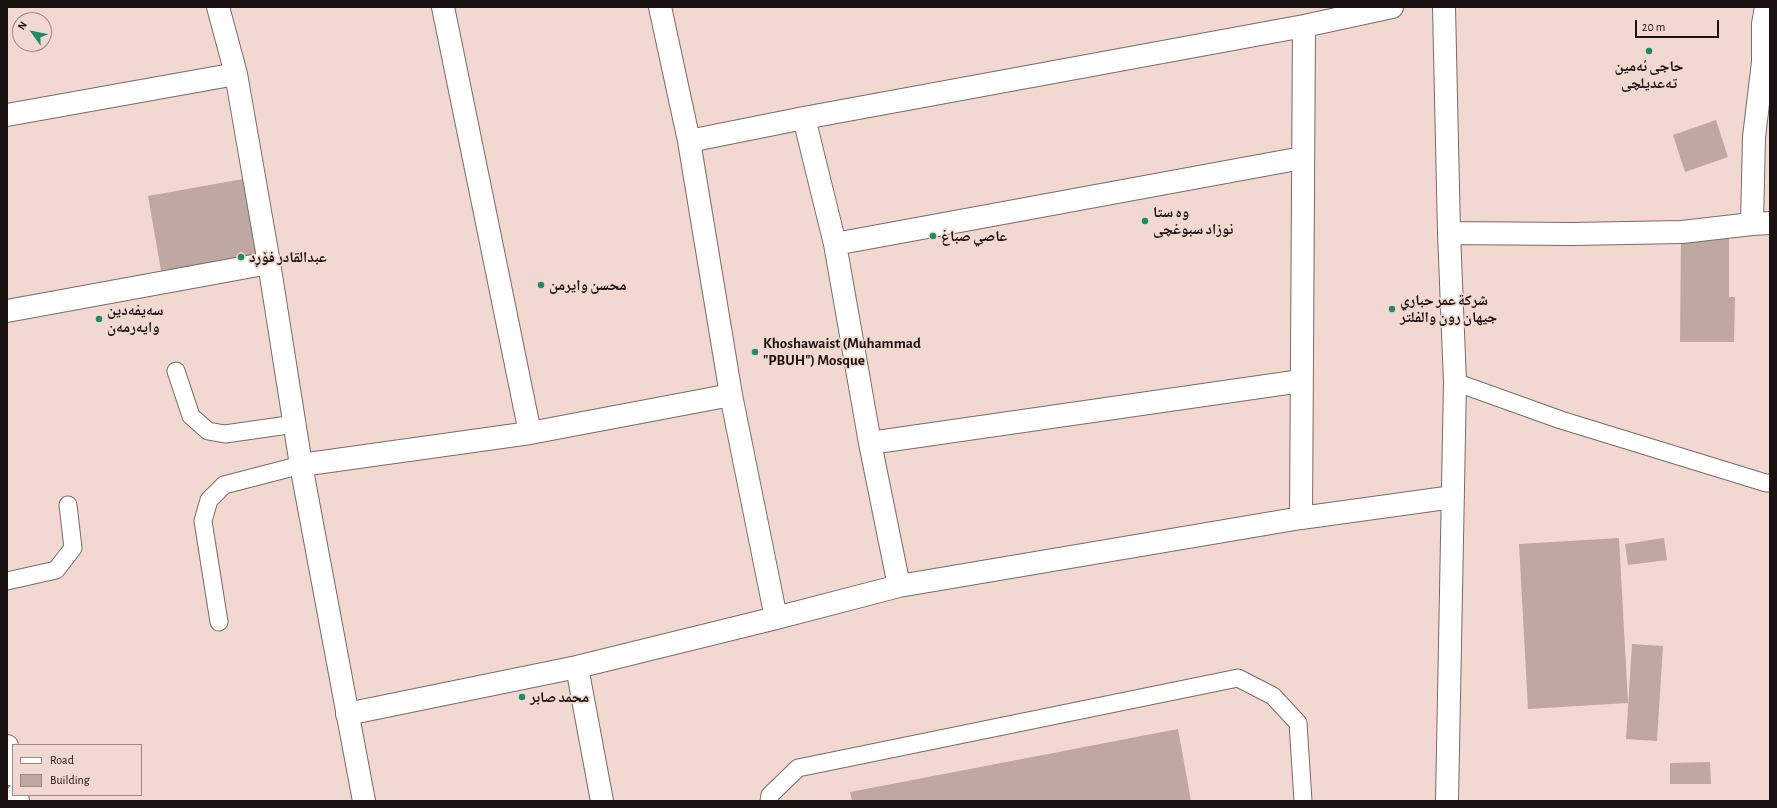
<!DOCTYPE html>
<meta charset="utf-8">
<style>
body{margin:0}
#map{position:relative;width:1777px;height:808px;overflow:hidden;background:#f1d9d2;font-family:"Alegreya Sans",sans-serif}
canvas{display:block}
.frame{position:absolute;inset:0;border:8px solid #1a1210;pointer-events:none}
.legend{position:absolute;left:12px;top:744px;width:130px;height:52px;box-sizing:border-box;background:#f1d9d2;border:1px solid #9b8984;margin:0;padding:5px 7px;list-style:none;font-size:12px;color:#1a1210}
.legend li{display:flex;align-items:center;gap:8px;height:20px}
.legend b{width:20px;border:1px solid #9b8984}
.north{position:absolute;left:12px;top:12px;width:40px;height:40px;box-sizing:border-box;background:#f1d9d2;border:1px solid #9b8984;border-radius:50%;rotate:303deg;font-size:11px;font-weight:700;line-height:16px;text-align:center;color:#1a1210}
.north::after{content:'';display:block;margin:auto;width:14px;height:18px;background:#1f8b69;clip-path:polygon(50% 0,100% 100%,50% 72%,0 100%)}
.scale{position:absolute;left:1635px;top:20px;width:84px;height:18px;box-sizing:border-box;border:2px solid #1a1210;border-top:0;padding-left:5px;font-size:12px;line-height:14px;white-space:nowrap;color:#1a1210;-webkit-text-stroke:3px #f1d9d2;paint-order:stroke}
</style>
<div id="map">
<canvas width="1777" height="808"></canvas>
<div class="frame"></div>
<ul class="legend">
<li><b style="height:5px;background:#fff"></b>Road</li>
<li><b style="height:11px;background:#bfa8a1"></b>Building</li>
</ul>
<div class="north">N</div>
<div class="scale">20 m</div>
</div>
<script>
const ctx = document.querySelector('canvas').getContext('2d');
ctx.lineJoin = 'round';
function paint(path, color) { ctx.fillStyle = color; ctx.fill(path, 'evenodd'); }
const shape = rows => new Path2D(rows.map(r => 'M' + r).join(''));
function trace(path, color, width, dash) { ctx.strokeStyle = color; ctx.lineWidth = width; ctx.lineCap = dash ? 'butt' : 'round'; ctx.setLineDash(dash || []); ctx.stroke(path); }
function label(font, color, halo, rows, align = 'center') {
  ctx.font = font + ' "Alegreya Sans","Noto Naskh Arabic",sans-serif'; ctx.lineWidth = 3.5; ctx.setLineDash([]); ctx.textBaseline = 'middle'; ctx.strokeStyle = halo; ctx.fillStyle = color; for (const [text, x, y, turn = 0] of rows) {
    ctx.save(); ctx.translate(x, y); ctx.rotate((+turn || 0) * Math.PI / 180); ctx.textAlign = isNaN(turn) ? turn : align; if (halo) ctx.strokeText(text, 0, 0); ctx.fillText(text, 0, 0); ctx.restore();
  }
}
const building = shape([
 [1716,120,1728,157,1685,172,1673,135],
 [254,177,269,263,163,282,148,196],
 [1681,234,1729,234,1729,297,1735,297,1734,342,1680,342],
 [1619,538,1628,703,1528,709,1519,544],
 [1664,538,1667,560,1628,565,1625,544],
 [1632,644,1663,646,1657,741,1626,739],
 [1178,729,1191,801,852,801,850,792],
 [1710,762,1711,784,1670,784,1670,763]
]);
const service = shape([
 [176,371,191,416,208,431,225,434,295,424],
 [1455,382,1561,420,1766,483,1770,483],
 [7,581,56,570,73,548,68,505],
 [219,622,203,521,209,500,224,485,301,465],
 [769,801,770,795,798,768,1238,678,1273,696,1298,723,1303,801]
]);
const minor = shape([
 [218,7,236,74,269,263,301,465,364,801],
 [443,7,530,433],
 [660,7,689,141,731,395,776,618],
 [1444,7,1449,233,1455,382,1447,801],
 [7,115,236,74],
 [804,118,835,244,870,443,899,586],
 [689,141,804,118,1304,26,1392,7],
 [1752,224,1754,137,1763,62,1763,24,1766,7],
 [1449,233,1572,234,1682,232,1752,224,1770,223],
 [835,244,1302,158],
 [7,311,269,263],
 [870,443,1301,381],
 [301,465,530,433,731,395],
 [1301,518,1304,26],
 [577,667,602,801],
 [347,714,577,667,776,618,899,586,1301,518,1453,497],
 [7,746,13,775],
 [17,795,18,801]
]);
const markers = [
 [1649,51,4,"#1f8b69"],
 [1145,221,4,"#1f8b69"],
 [933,236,4,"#1f8b69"],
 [241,257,4,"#1f8b69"],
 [541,285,4,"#1f8b69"],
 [1392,309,4,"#1f8b69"],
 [99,319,4,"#1f8b69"],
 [755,352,4,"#1f8b69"],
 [522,697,4,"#1f8b69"]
];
const poiNames = [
 ["حاجی ئەمین",1649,66,"center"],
 ["تەعدیلچی",1649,83,"center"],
 ["وه ستا",1153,212],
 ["نوزاد سبوغچى",1153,229],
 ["عاصي صباغ",941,236],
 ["عبدالقادر فۆڕد",249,257],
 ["محسن وایرمن",549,285],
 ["شركة عمر حباري",1400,300],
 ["جيھان رون والفلتر",1400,317],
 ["سەیفەدین",107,310],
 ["وایەرمەن",107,327],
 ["Khoshawaist (Muhammad",763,343],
 ["\"PBUH\") Mosque",763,360],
 ["محمد صابر",530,697]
];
paint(building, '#bfa8a1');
trace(service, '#7e6963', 19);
trace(minor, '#7e6963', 24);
trace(service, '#fff', 17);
trace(minor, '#fff', 22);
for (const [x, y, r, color] of markers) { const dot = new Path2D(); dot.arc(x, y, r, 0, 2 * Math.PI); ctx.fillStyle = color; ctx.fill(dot); trace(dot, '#f1d9d2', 1.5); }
label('bold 15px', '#1a1210', '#f1d9d2', poiNames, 'left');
</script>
